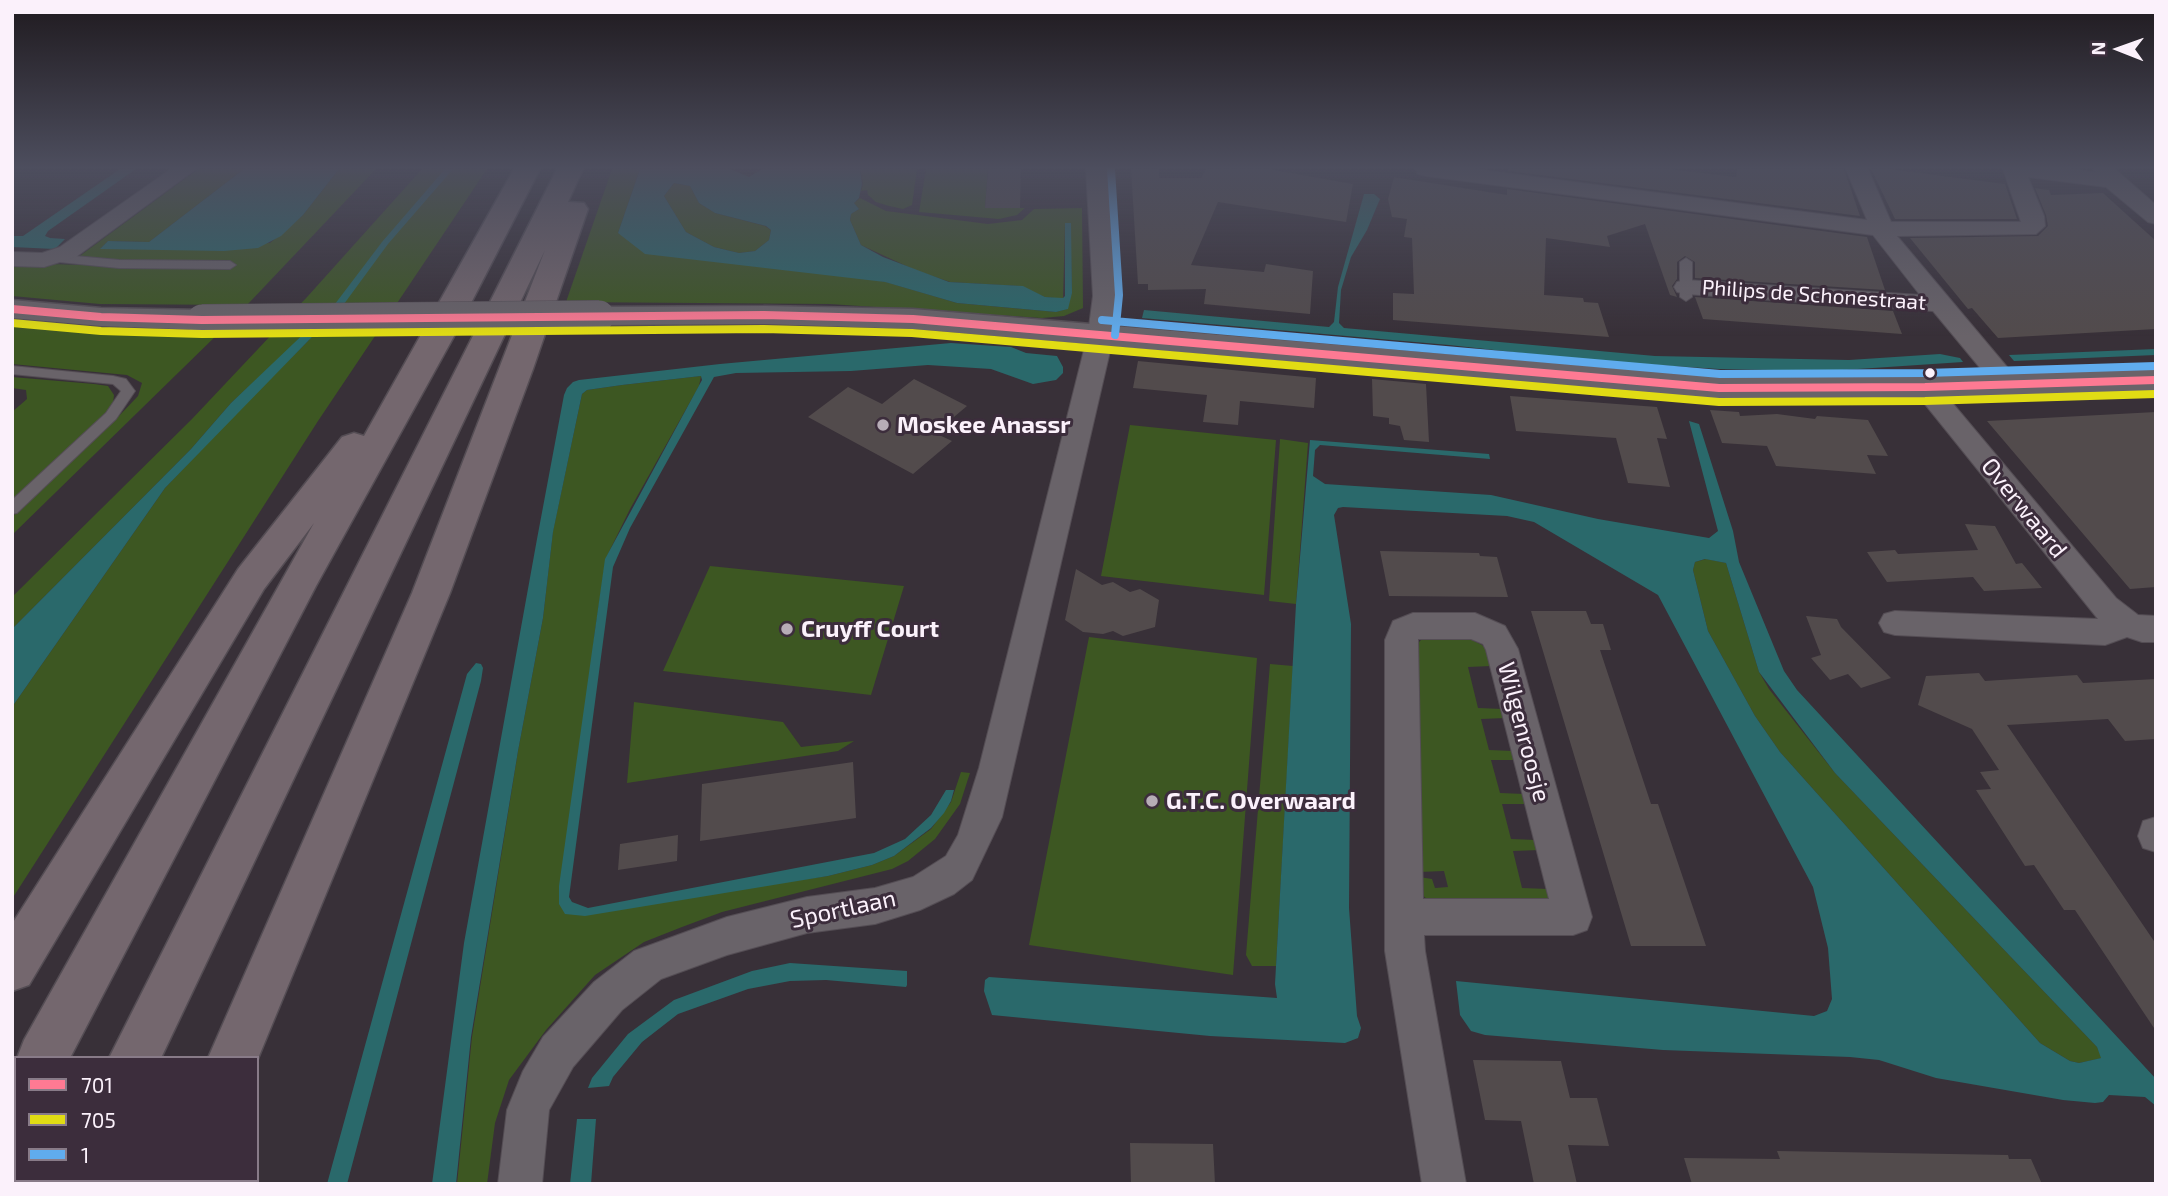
<!DOCTYPE html>
<style>
body{margin:0}
#map{position:relative;width:2168px;height:1196px;overflow:hidden;background:#383038;font-family:"Exo 2",sans-serif}
canvas{display:block}
.frame{position:absolute;inset:0;border:14px solid #fbf1fb;pointer-events:none}
.legend{position:absolute;left:14px;top:1056px;width:245px;height:126px;box-sizing:border-box;background:#3c2d3c;border:2px solid #887b88;margin:0;padding:9px 12px;list-style:none;font-size:21px;color:#fbf1fb}
.legend li{display:flex;align-items:center;gap:14px;height:35px}
.legend b{width:35px;border:2px solid #887b88}
.north{position:absolute;left:2084px;top:14px;width:70px;height:70px;-webkit-text-stroke:5px #3c2d3c;paint-order:stroke;rotate:271deg;font-size:19px;font-weight:700;line-height:28px;text-align:center;color:#fbf1fb}
.north::after{content:'';display:block;margin:auto;width:24px;height:32px;background:#fbf1fb;clip-path:polygon(50% 0,100% 100%,50% 72%,0 100%)}
</style>
<div id="map">
<canvas width="2168" height="1196"></canvas>
<div class="frame"></div>
<ul class="legend">
<li><b style="height:9px;background:#fe7a93"></b>701</li>
<li><b style="height:9px;background:#e1dc14"></b>705</li>
<li><b style="height:9px;background:#60acee"></b>1</li>
</ul>
<div class="north">N</div>
</div>
<script>
const ctx = document.querySelector('canvas').getContext('2d');
ctx.lineJoin = 'round';
function paint(path, color) { ctx.fillStyle = color; ctx.fill(path, 'evenodd'); }
const shape = rows => new Path2D(rows.map(r => 'M' + r).join(''));
function trace(path, color, width, dash) { ctx.strokeStyle = color; ctx.lineWidth = width; ctx.lineCap = dash ? 'butt' : 'round'; ctx.setLineDash(dash || []); ctx.stroke(path); }
function label(font, color, halo, rows, align = 'center') {
  ctx.font = font + ' "Exo 2",sans-serif'; ctx.lineWidth = 6; ctx.setLineDash([]); ctx.textBaseline = 'middle'; ctx.strokeStyle = halo; ctx.fillStyle = color; for (const [text, x, y, turn = 0] of rows) {
    ctx.save(); ctx.translate(x, y); ctx.rotate((+turn || 0) * Math.PI / 180); ctx.textAlign = isNaN(turn) ? turn : align; if (halo) ctx.strokeText(text, 0, 0); ctx.fillText(text, 0, 0); ctx.restore();
  }
}
const green = shape([
 [198,169,244,169,149,242,108,241,101,248,270,243,303,215,339,169,376,169,247,305,100,304,12,296,12,263,227,269,77,258],
 [422,169,487,169,318,421,12,899,12,707,165,488,245,404,309,340,300,339,231,403,191,449,12,629,12,597,192,419,308,296],
 [612,169,640,169,618,233,886,282,957,303,1056,312,1067,309,1072,292,1070,223,1065,224,1063,299,1045,297,1019,286,950,282,915,270,861,245,850,220,851,214,859,209,854,203,860,198,886,211,988,224,1022,220,1034,209,1082,208,1083,308,1064,316,1042,318,830,304,566,302],
 [860,169,917,169,912,205,903,209,889,206,876,202,868,195,867,190,861,191,863,184],
 [926,169,988,169,985,208,1025,208,1017,215,999,219,919,212],
 [674,183,690,186,699,203,715,213,765,226,771,230,769,240,755,251,739,253,714,247,686,232,664,196],
 [12,317,170,326,169,330,222,330,12,535,12,517,119,416,138,396,142,383,127,375,12,364],
 [701,376,699,386,630,509,606,558,595,631,566,913,828,876,872,865,894,856,931,829,951,802,961,772,970,773,968,779,960,804,935,839,908,861,892,869,722,912,682,927,644,942,595,975,546,1030,509,1080,495,1123,487,1184,457,1184,472,1037,518,751,543,618,553,531,582,394,587,390,622,385],
 [12,377,94,384,108,386,114,395,113,403,105,415,12,500,12,412,27,399,26,390,12,388],
 [1130,425,1276,440,1264,595,1101,576],
 [1280,439,1308,443,1296,604,1269,601],
 [1706,559,1726,563,1759,672,1769,689,1835,773,2097,1047,2102,1058,2079,1063,2070,1061,2040,1043,1780,752,1755,716,1708,631,1693,570,1695,562],
 [710,566,904,586,871,695,663,671],
 [1462,635,1482,645,1488,651,1491,666,1468,667,1478,708,1502,709,1505,718,1481,719,1489,750,1513,751,1516,760,1491,760,1500,793,1524,794,1527,804,1502,804,1511,839,1536,840,1539,850,1513,851,1522,888,1548,889,1551,900,1428,900,1421,894,1419,877,1432,879,1435,888,1448,887,1444,871,1419,872,1415,646,1424,637],
 [1089,637,1257,658,1233,975,1029,945],
 [1270,664,1293,666,1276,966,1252,966,1246,955],
 [634,702,783,722,801,747,854,741,838,751,627,783]
]);
const water = shape([
 [120,169,136,169,48,231,45,236,50,238,65,239,55,249,12,247,12,236,23,236],
 [244,169,339,169,303,215,281,236,258,248,224,251,100,249,108,241,149,242],
 [445,169,453,169,388,244,344,304,165,488,12,707,12,629,191,449,231,403,335,304,382,242],
 [640,169,730,169,749,177,762,169,860,169,862,184,859,198,854,203,859,209,851,214,850,220,861,245,883,257,949,282,1023,286,1045,297,1063,298,1065,296,1065,223,1071,223,1072,293,1068,309,1056,312,957,303,885,282,645,254,618,233],
 [674,183,690,186,699,203,715,213,766,226,771,230,769,240,755,251,739,253,714,247,686,232,664,196],
 [1364,194,1374,194,1380,199,1367,230,1351,257,1341,290,1339,323,1344,328,1655,356,1849,360,1940,354,1960,358,1963,362,1828,371,1719,369,1594,361,1449,345,1142,318,1144,310,1329,327,1334,322,1338,287],
 [951,343,1011,347,1026,353,1057,356,1063,367,1063,373,1056,380,1033,384,991,369,928,365,851,371,736,373,714,377,630,528,613,567,569,897,572,902,588,908,874,853,905,839,931,815,946,790,954,790,951,801,944,813,931,828,894,856,872,865,828,876,585,916,565,914,559,904,559,886,605,559,702,380,701,376,622,385,587,390,582,394,553,532,543,618,518,751,471,1037,456,1184,432,1184,464,943,537,539,564,395,567,388,573,382,579,380,720,364],
 [2156,349,2156,355,2014,361,2009,355],
 [1689,421,1699,424,1733,531,1739,562,1784,671,1797,690,2156,1079,2156,1106,2145,1097,2109,1095,2103,1102,2095,1103,2063,1100,1936,1078,1879,1060,1850,1057,1663,1050,1485,1035,1471,1031,1460,1015,1456,981,1814,1016,1827,1011,1832,999,1828,948,1813,887,1658,595,1534,522,1507,516,1343,507,1338,508,1334,515,1351,624,1349,908,1357,1016,1361,1028,1358,1038,1345,1043,1210,1036,992,1015,984,991,985,980,989,977,1277,998,1275,984,1296,604,1310,440,1489,454,1490,459,1320,445,1315,450,1313,476,1325,484,1491,495,1598,519,1709,538,1718,531],
 [1705,559,1726,563,1759,672,1835,773,2097,1047,2101,1058,2079,1063,2070,1061,2040,1043,1780,752,1755,716,1708,631,1693,570,1695,562],
 [476,663,481,664,483,668,481,681,347,1184,327,1184,467,674],
 [790,963,907,971,907,985,906,987,826,980,790,981,748,989,678,1014,642,1042,613,1077,609,1086,588,1088,592,1078,628,1034,674,1000,752,971],
 [577,1119,596,1119,591,1184,570,1184]
]);
const building = shape([
 [988,169,1021,169,1020,208,985,208],
 [1131,169,1159,169,1159,178,1201,178,1206,169,1269,169,1353,184,1346,222,1218,202,1191,265,1264,272,1266,264,1313,271,1310,314,1204,304,1206,289,1148,290,1148,284,1138,284],
 [1508,169,1669,169,1736,177,1737,169,1844,169,1860,216,1508,171],
 [1871,169,1890,169,2005,184,2017,219,1895,219],
 [1394,177,1507,195,1507,189,1867,237,1885,290,1695,278,1695,262,1685,256,1677,262,1677,279,1672,286,1677,297,1670,295,1645,224,1607,236,1610,247,1546,238,1544,295,1583,298,1584,302,1598,303,1609,337,1393,320,1393,293,1414,294,1412,238,1404,237,1407,219,1392,217,1388,199],
 [2035,188,2049,190,2051,195,2103,193,2156,241,2156,329,1998,338,1972,308,1968,309,1910,238,2038,236,2048,226,2046,215],
 [1695,297,1893,311,1902,334,1703,319],
 [1138,361,1316,378,1314,408,1240,401,1238,425,1203,422,1207,395,1133,388],
 [914,379,967,406,935,433,952,441,913,474,808,417,848,387,882,404],
 [1372,379,1426,384,1429,442,1404,440,1400,426,1389,424,1389,418,1373,416],
 [1510,396,1657,407,1667,439,1657,438,1670,487,1628,483,1616,438,1516,431],
 [1710,410,1739,412,1740,416,1777,414,1815,419,1817,416,1868,420,1888,456,1867,455,1876,474,1776,466,1767,446,1722,443],
 [2156,412,2156,587,2130,589,1987,421],
 [1965,524,1995,526,2016,564,2022,563,2042,588,1984,591,1973,577,1887,582,1867,552,1895,550,1898,554,1978,550],
 [1380,551,1479,553,1480,556,1497,557,1508,597,1389,596],
 [1076,569,1102,585,1113,582,1130,592,1140,589,1159,600,1155,627,1123,636,1113,631,1103,634,1083,632,1065,620],
 [1531,611,1586,611,1591,624,1603,624,1611,650,1600,650,1651,804,1658,804,1706,946,1631,946],
 [1806,616,1837,619,1841,627,1891,678,1861,688,1848,674,1830,680,1811,658,1821,655],
 [1979,673,1985,681,2077,675,2083,683,2156,679,2156,739,2125,741,2108,719,2007,725,2156,944,2156,1031,2075,910,2064,910,2034,865,2025,866,1976,790,1991,789,1980,772,1999,770,1972,729,1918,705,1926,676],
 [853,762,856,818,700,841,702,784],
 [678,835,677,861,618,870,620,844],
 [1473,1060,1561,1061,1570,1098,1597,1098,1609,1146,1568,1145,1577,1184,1534,1184,1521,1121,1485,1120],
 [1130,1143,1213,1144,1215,1184,1131,1184],
 [1777,1151,2008,1155,2009,1159,2031,1159,2042,1184,1692,1184,1684,1158,1780,1159]
]);
const service = shape([
 [53,254,119,260,230,261,236,265,230,269,119,268,49,261,47,258,53,254],
 [1686,258,1692,262,1692,297,1686,301,1680,297,1680,262,1686,258],
 [12,366,113,376,126,379,135,391,116,419,17,513,12,514,12,500,106,413,121,391,113,384,12,374,12,366]
]);
const minor = shape([
 [171,169,196,169,76,257,44,267,12,266,12,252,42,253,60,247,171,169],
 [1086,169,1108,169,1117,296,1114,334,1002,817,972,880,954,894,920,910,875,924,807,933,727,955,661,979,622,1010,573,1067,549,1110,542,1184,498,1184,507,1110,523,1071,543,1037,594,982,634,951,727,917,807,897,875,888,913,877,946,856,958,835,979,768,1088,334,1093,296,1086,169],
 [1415,169,1474,169,1867,220,1846,169,1868,169,1891,222,2021,222,2003,169,2067,169,2095,172,2093,169,2115,169,2156,205,2156,224,2148,222,2106,187,2028,177,2044,216,2045,226,2036,234,1897,236,2018,380,2022,386,2018,392,2009,395,2000,392,1933,311,1686,294,1677,292,1674,287,1677,282,1686,280,1920,295,1873,235,1426,176,1418,174,1415,169],
 [1925,378,1934,381,2116,598,2138,615,2156,616,2156,642,2142,642,2127,637,2105,645,1895,635,1884,632,1879,623,1884,614,1895,611,2098,619,1916,393,1912,387,1916,381,1925,378],
 [1413,613,1475,613,1505,626,1518,649,1592,917,1587,930,1573,935,1424,935,1425,951,1466,1184,1422,1184,1385,951,1385,640,1393,621,1413,613],
 [1418,639,1471,639,1483,644,1486,650,1549,899,1423,899,1418,639],
 [2156,817,2156,852,2143,848,2138,836,2143,821,2156,817]
]);
const tertiary = shape([
 [12,300,101,308,202,310,213,313,217,320,213,327,202,330,101,326,12,318,12,300],
 [764,306,913,309,1719,377,1925,376,2156,369,2156,391,1925,398,1719,399,913,329,764,324,599,325,588,323,584,316,588,309,599,307,764,306]
]);
const motorway = shape([
 [514,169,540,169,453,338,316,586,70,1058,17,1058,24,1040,314,523,264,589,29,985,12,991,12,924,238,569,342,437,354,433,364,436,514,169],
 [557,169,583,169,568,202,584,203,588,209,533,369,450,593,257,1061,257,1058,208,1058,412,593,545,250,161,1058,109,1058,557,169],
 [16,1081,16,1138,12,1139,12,1082,16,1081],
 [46,1180,101,1180,100,1184,45,1184,46,1180],
 [151,1180,206,1180,205,1184,150,1184,151,1180]
]);
const tertiaryBridge = shape([
 [202,320,599,316]
]);
const bus1 = shape([
 [12,309,101,317,202,320,764,315,913,319,1719,388,1925,387,2156,380]
]);
const bus2 = shape([
 [12,323,101,331,202,334,764,329,912,333,1719,402,1925,401,2156,394]
]);
const bus3 = shape([
 [1111,169,1119,295,1115,335],
 [1102,320,1720,374,1925,373,2156,366]
]);
const markers = [
 [1930,373,6,"#fbf1fb"],
 [883,425,7,"#b7adb7"],
 [787,629,7,"#b7adb7"],
 [1152,801,7,"#b7adb7"]
];
const farStreetnames = [
 ["Philips de Schonestraat",1814,295,4]
];
const poiNames = [
 ["Moskee Anassr",897,425],
 ["Cruyff Court",801,629],
 ["G.T.C. Overwaard",1166,801]
];
const streetNames = [
 ["Overwaard",2024,508,51],
 ["Wilgenroosje",1524,732,75],
 ["Sportlaan",843,909,-12]
];
paint(green, '#3d5722');
paint(water, '#2a696b');
paint(building, '#524b4c');
trace(service, '#544d54', 2);
trace(minor, '#544d54', 2);
trace(tertiary, '#544d54', 3);
trace(motorway, '#544d54', 3);
paint(service, '#696369');
paint(minor, '#696369');
paint(tertiary, '#696369');
paint(motorway, '#74676e');
trace(tertiaryBridge, '#544d54', 32, []);
trace(tertiaryBridge, '#696369', 31);
trace(bus1, '#fe7a93', 8);
trace(bus2, '#e1dc14', 8);
trace(bus3, '#60acee', 8);
const sky = ctx.createLinearGradient(0, 0, 0, 336);
sky.addColorStop(0, '#1f1a1f');
sky.addColorStop(0.5, '#4d4e5e');
sky.addColorStop(1, '#4d4e5e00');
ctx.fillStyle = sky;
ctx.fillRect(0, 0, 2168, 336);
for (const [x, y, r, color] of markers) { const dot = new Path2D(); dot.arc(x, y, r, 0, 2 * Math.PI); ctx.fillStyle = color; ctx.fill(dot); trace(dot, '#3c2d3c', 2.5); }
label('21px', '#fbf1fb', '#3c2d3c', farStreetnames);
label('bold 24px', '#fbf1fb', '#3c2d3c', poiNames, 'left');
label('24px', '#fbf1fb', '#3c2d3c', streetNames);
</script>
